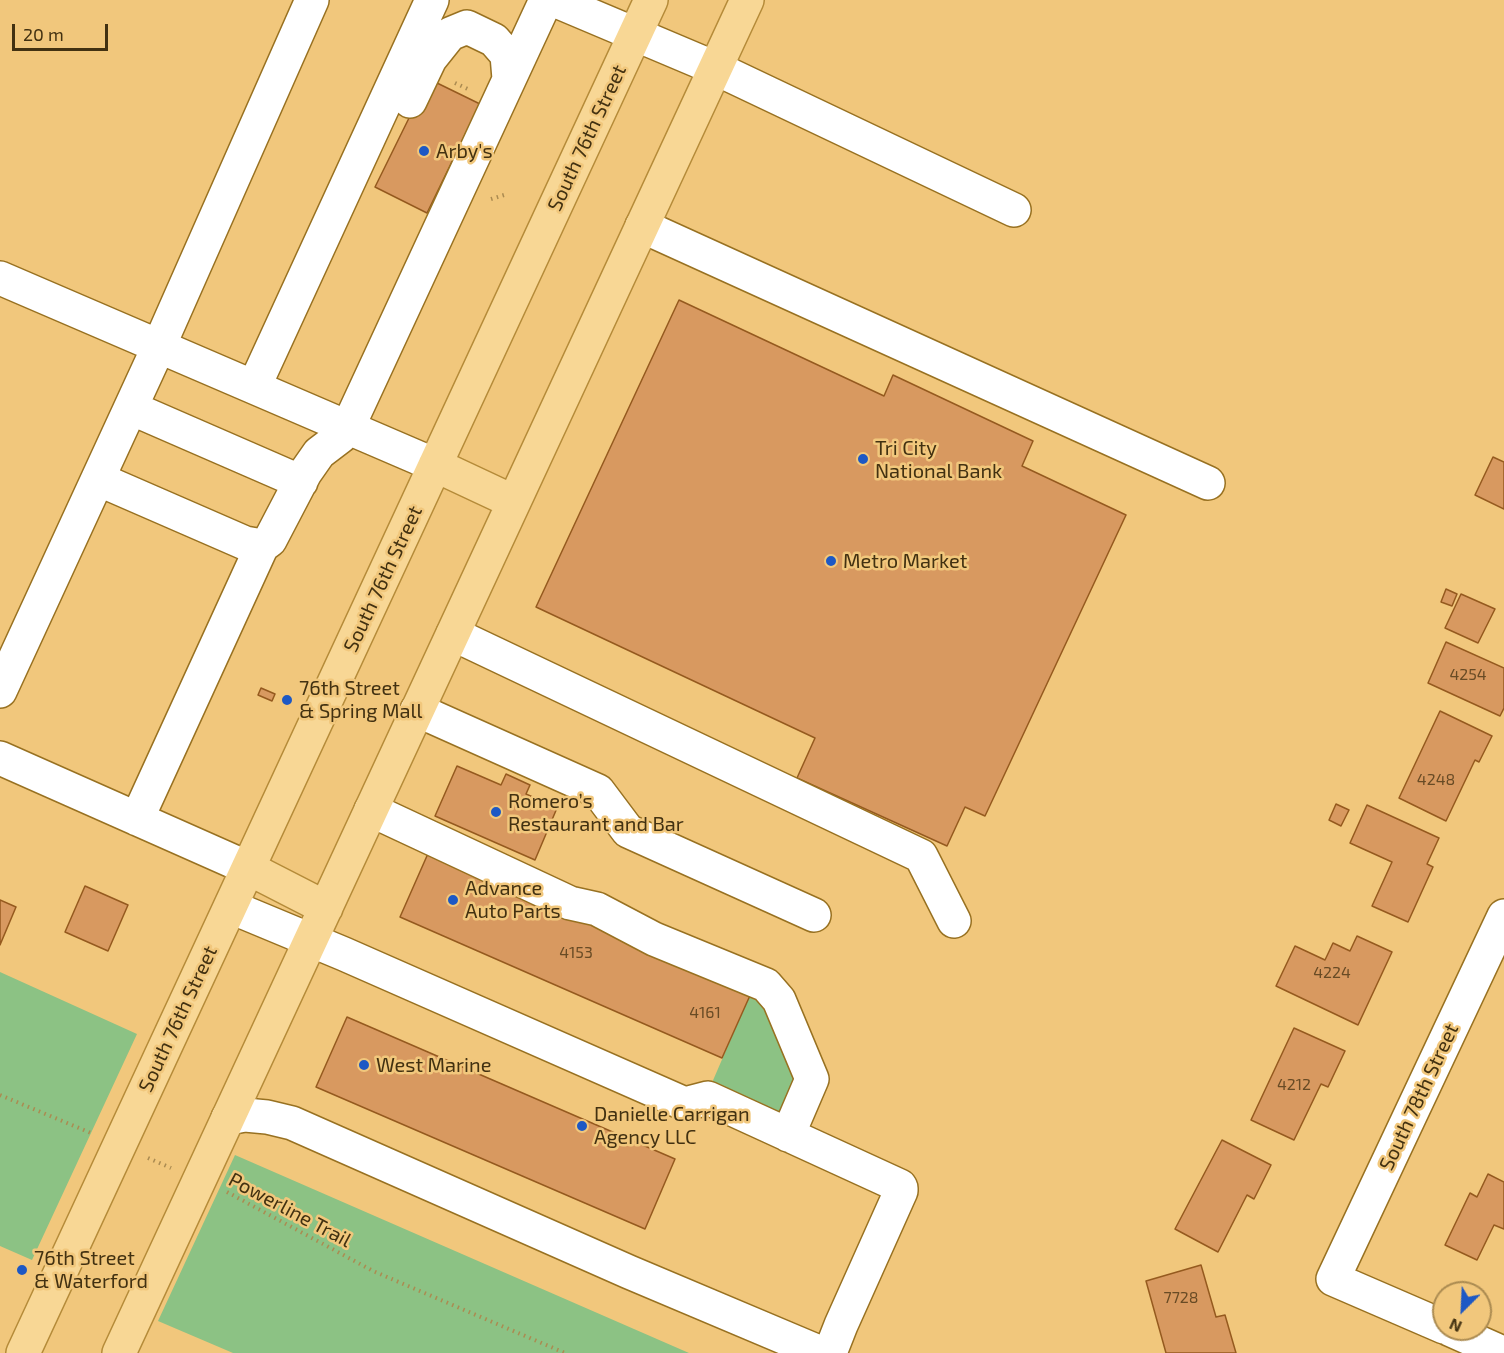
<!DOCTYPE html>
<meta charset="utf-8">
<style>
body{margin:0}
#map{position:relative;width:1504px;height:1353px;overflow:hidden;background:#f1c77c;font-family:"Exo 2",sans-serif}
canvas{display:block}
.north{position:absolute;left:1432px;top:1281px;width:60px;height:60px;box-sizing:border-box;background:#f1c77c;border:2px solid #ab8b51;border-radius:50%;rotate:204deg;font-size:16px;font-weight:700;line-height:24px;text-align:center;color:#423111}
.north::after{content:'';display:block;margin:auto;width:21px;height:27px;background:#1d58c4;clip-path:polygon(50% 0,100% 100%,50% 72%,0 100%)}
.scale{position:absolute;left:12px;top:24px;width:96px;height:27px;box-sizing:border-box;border:3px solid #423111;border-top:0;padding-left:8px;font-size:18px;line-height:21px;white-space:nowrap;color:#423111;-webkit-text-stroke:4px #f1c77c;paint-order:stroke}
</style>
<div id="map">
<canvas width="1504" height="1353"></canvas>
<div class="north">N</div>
<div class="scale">20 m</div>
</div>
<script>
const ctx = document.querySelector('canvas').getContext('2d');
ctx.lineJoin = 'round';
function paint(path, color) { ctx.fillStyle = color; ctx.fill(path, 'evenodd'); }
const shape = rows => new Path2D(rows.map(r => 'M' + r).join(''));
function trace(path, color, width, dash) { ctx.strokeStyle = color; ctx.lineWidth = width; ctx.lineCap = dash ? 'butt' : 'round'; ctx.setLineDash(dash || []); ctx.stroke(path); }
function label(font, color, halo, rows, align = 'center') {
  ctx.font = font + ' "Exo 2",sans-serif'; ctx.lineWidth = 5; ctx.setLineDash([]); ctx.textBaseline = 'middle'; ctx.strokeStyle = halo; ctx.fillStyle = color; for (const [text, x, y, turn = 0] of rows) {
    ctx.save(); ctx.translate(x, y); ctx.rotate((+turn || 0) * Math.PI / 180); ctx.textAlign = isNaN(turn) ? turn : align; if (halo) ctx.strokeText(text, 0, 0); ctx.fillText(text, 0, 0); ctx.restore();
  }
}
const green = shape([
 [0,972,137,1034,32,1260,0,1246],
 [749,997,768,1006,796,1077,777,1117,711,1085],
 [235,1155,689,1353,233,1353,158,1321]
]);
const building = shape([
 [435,82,480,104,427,213,375,187,410,116,435,82],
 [679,300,884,396,893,375,1033,441,1022,466,1126,515,985,816,965,807,947,846,797,778,815,738,536,607,679,300],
 [1493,457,1504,462,1504,509,1475,495,1493,457],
 [1446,589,1457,594,1452,606,1441,602,1446,589],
 [1461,594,1495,609,1478,643,1445,628,1461,594],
 [1446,642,1504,668,1504,708,1500,716,1428,683,1446,642],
 [261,688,275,694,272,701,258,695,261,688],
 [1440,711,1492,736,1479,762,1475,760,1446,821,1399,798,1440,711],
 [457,766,501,785,506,774,530,785,526,794,557,808,535,860,435,816,457,766],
 [1336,804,1349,810,1341,826,1329,820,1336,804],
 [1367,805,1439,838,1427,864,1433,867,1408,922,1372,906,1392,862,1350,843,1367,805],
 [430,849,752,991,722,1058,400,917,430,849],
 [85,886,128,905,108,951,65,932,85,886],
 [0,900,16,907,0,945,0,900],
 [1357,936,1392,952,1358,1025,1276,986,1295,946,1325,960,1333,943,1350,951,1357,936],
 [347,1017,675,1159,645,1229,316,1087,347,1017],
 [1294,1028,1345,1051,1328,1087,1321,1084,1294,1140,1251,1120,1294,1028],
 [1222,1140,1271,1165,1254,1199,1247,1195,1218,1252,1175,1229,1222,1140],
 [1488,1174,1504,1182,1504,1229,1494,1225,1477,1260,1445,1245,1470,1193,1477,1197,1488,1174],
 [1201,1265,1216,1317,1225,1315,1236,1353,1166,1353,1146,1281,1201,1265]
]);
const path = shape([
 [455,83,470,90],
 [491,199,504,195],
 [0,1095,91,1133],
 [148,1158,171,1168],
 [227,1192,373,1271,565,1353]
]);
const minor = shape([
 [554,0,715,68,1014,210],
 [410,101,430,59,450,34,467,27,494,40,507,55,509,79],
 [642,226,1208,483],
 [0,278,435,465],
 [254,387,432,0],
 [131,408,301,482],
 [98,479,245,543,262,546,270,540,305,473,319,453,340,437,348,427,546,0],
 [453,634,921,856,954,921],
 [0,691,159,346,312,0],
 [417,710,598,791,628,831,814,915],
 [0,758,248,868],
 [371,810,570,903,597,909,654,939,766,985,779,1000,812,1079,788,1135],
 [137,819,262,546],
 [231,907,344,954,685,1104,708,1098,900,1186,901,1188,901,1191,841,1325,830,1353],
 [228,1118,245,1115,267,1117,292,1123,629,1272,821,1353],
 [1444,1327,1333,1279,1504,916],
 [1449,1329,1503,1353]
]);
const major = shape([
 [435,465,514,502],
 [248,868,326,908],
 [23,1353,651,0],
 [119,1353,747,0]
]);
const markers = [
 [424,151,6,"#1d58c4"],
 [863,459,6,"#1d58c4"],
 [831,561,6,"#1d58c4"],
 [287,700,6,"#1d58c4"],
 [496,812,6,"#1d58c4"],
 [453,900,6,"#1d58c4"],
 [364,1065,6,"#1d58c4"],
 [582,1126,6,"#1d58c4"],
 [22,1270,6,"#1d58c4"]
];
const numberNames = [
 ["4254",1468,675],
 ["4248",1436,780],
 ["4153",576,953],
 ["4224",1332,973],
 ["4161",705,1013],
 ["4212",1294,1085],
 ["7728",1181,1298]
];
const streetNames = [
 ["South 76th Street",587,138,-65],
 ["South 76th Street",383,579,-65],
 ["South 76th Street",178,1019,-65],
 ["South 78th Street",1419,1097,-65],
 ["Powerline Trail",290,1210,28]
];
const poiNames = [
 ["Arby's",436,151],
 ["Tri City",875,448],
 ["National Bank",875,471],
 ["Metro Market",843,561],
 ["76th Street",299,688],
 ["& Spring Mall",299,711],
 ["Romero’s",508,801],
 ["Restaurant and Bar",508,824],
 ["Advance",465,888],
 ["Auto Parts",465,911],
 ["West Marine",376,1065],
 ["Danielle Carrigan",594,1114],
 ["Agency LLC",594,1137],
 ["76th Street",34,1258],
 ["& Waterford",34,1281]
];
paint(green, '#8cc284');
paint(building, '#d89960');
trace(building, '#955a1f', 1.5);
trace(minor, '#987121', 36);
trace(major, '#b58b39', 36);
trace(path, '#ab8b51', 4, [1.5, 4.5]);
trace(minor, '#fff', 33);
trace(major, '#f8d795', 33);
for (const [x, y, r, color] of markers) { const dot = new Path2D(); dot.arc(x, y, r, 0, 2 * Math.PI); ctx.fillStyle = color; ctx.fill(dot); trace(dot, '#f1c77c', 2); }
label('16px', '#684b25', null, numberNames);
label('20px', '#423111', '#f1c77c', streetNames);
label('20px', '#423111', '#f1c77c', poiNames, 'left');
</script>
